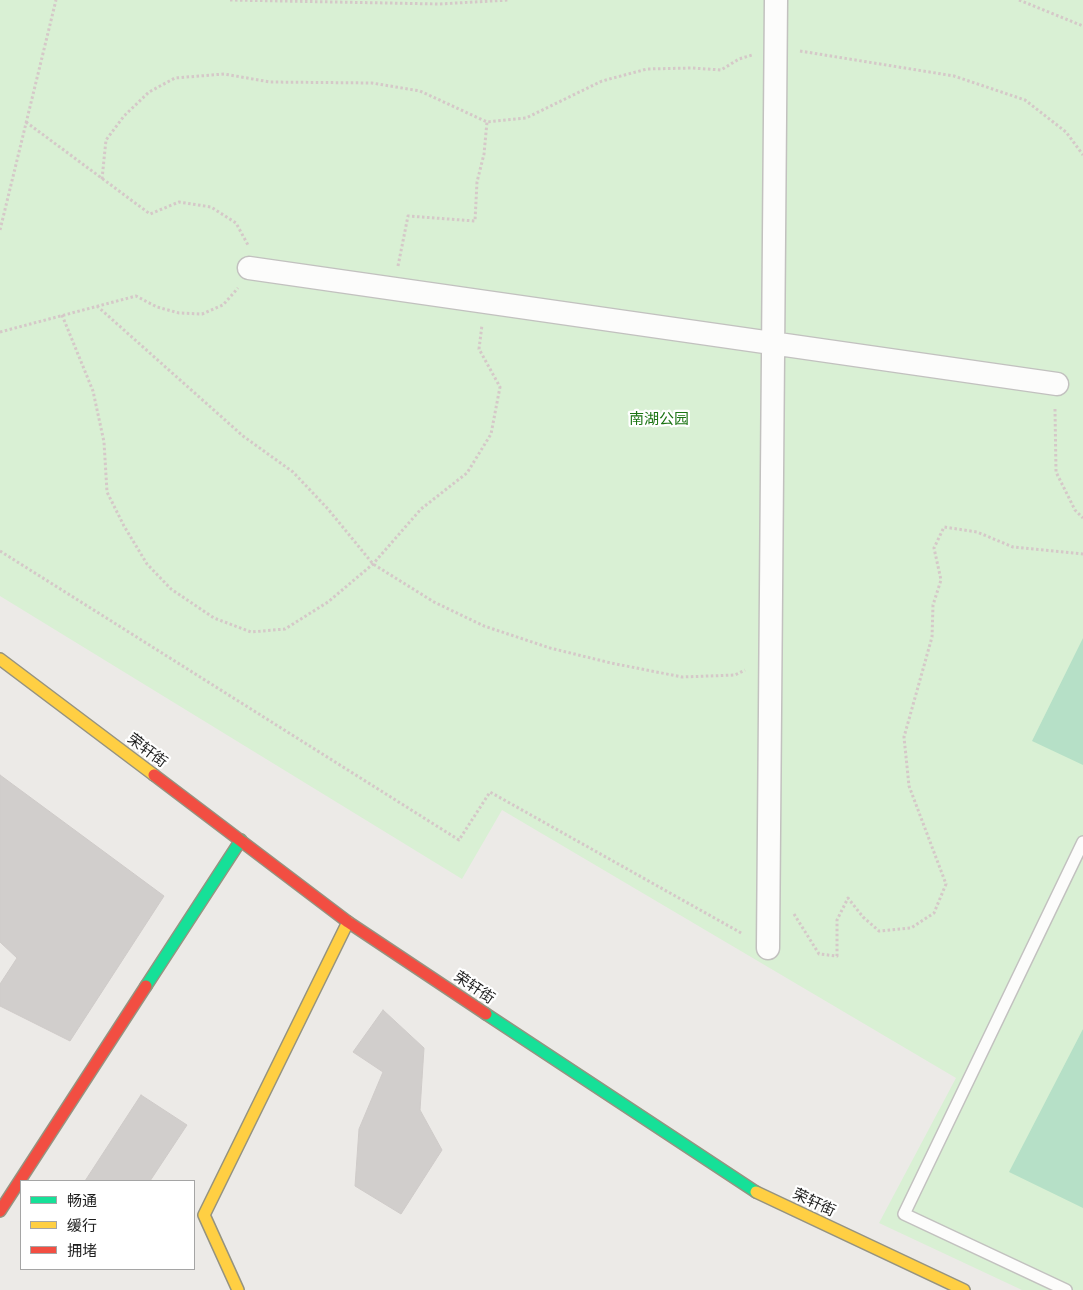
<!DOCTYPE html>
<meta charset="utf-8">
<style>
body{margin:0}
#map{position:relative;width:1083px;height:1290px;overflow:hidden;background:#eceae7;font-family:"Fira Sans Condensed","Noto Sans SC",sans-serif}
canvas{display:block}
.legend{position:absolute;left:20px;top:1180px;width:175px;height:90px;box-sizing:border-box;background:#fff;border:1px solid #a5a5a5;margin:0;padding:6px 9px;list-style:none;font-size:15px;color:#1e1e1e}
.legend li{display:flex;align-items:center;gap:10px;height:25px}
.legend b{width:25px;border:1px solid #a5a5a5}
</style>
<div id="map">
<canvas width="1083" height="1290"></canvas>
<ul class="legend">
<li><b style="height:6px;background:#16e098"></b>畅通</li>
<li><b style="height:6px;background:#ffcf43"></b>缓行</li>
<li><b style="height:6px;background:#f24e42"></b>拥堵</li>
</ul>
</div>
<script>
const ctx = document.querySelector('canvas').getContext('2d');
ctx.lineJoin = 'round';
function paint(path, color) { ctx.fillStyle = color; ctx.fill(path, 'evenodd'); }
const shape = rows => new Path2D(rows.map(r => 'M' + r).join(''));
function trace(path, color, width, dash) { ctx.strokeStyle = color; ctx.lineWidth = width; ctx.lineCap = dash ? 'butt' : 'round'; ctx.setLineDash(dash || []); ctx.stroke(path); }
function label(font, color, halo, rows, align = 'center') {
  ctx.font = font + ' "Fira Sans Condensed","Noto Sans SC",sans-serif'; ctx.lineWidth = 4.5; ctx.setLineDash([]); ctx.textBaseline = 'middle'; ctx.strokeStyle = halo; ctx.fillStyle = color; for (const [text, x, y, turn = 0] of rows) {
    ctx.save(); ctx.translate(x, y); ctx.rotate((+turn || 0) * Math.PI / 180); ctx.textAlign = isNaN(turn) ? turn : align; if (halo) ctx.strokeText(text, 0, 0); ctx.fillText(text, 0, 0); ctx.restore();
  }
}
const park = shape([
 [0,0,1083,0,1083,1290,1022,1290,879,1223,956,1078,502,810,462,879,0,596]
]);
const pitch = shape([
 [1083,638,1083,765,1032,741],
 [1083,1029,1083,1208,1009,1172]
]);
const building = shape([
 [0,775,164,896,70,1041,0,1006,0,984,17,958,0,942,0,775],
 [383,1010,424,1048,420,1110,442,1150,401,1214,355,1186,359,1129,383,1072,353,1052,383,1010],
 [141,1095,187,1125,150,1181,85,1181,141,1095]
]);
const path = shape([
 [230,0,439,4,509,0],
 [1019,0,1083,26],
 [800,51,954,76,1025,100,1066,132,1083,155],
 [26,122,150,214,179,202,211,207,236,223,248,245],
 [102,179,106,140,124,116,149,92,175,78,224,74,270,82,372,83,420,91,487,122,526,118,602,81,647,69,692,68,721,70,739,59,752,55],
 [0,230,56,0],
 [398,266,408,216,475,221,477,182,484,154,487,122],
 [97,306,243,436,293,472,328,509,373,564,434,602,484,626,550,648,611,663,682,677,735,675,745,670],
 [62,315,93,391,104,442,107,492,124,526,147,564,171,589,214,618,251,632,285,629,328,602,373,564,421,509,467,473,491,434,500,387,479,349,482,325],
 [0,332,136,296,157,307,179,313,202,314,223,305,238,288],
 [1055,409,1056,472,1075,510,1083,518],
 [0,551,459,840,490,792,743,934],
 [794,914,819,954,837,956,837,920,848,898,863,917,879,931,911,928,934,913,946,884,909,786,904,737,932,637,933,605,941,580,934,548,944,527,977,532,1013,547,1083,554]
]);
const lane = shape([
 [1066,1290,904,1214,1083,842]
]);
const street = shape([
 [249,268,1057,384],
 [768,948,776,0]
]);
const fast = shape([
 [146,986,241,840],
 [486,1014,756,1192]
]);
const slow = shape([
 [0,659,154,775],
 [756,1192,964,1290],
 [238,1290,204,1215,348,922]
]);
const jam = shape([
 [154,775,348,922,486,1014],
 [0,1211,146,986]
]);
const parkNames = [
 ["南湖公园",659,420]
];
const streetNames = [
 ["荣轩街",147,751,37],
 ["荣轩街",474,988,34],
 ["荣轩街",814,1203,25]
];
paint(park, '#d9f0d4');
paint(pitch, '#b6e0c7');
paint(building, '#d1cecc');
trace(building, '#cfcbc9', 1);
trace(lane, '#c2c1bf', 14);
trace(street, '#c2c1bf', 25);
trace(fast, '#959380', 14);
trace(slow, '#959380', 14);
trace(jam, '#959380', 14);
trace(path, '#d5c8c8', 3, [2.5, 2.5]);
trace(lane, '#fcfcfb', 11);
trace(street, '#fcfcfb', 22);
trace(fast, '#16e098', 11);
trace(slow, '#ffcf43', 11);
trace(jam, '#f24e42', 11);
label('15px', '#1c7514', '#fff', parkNames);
label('15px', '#1e1e1e', '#fff', streetNames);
</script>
